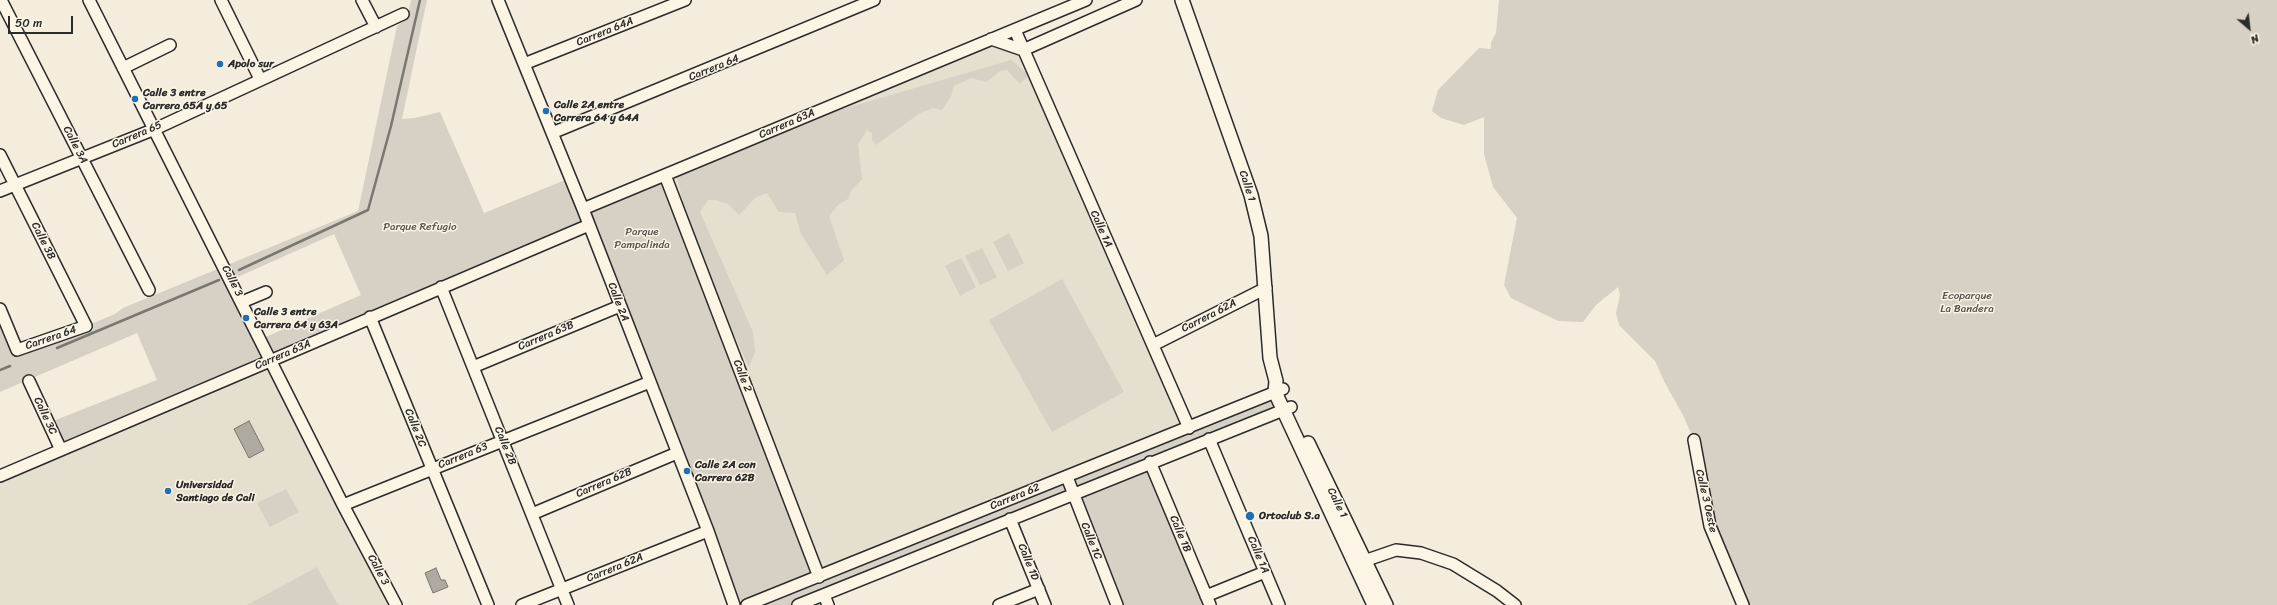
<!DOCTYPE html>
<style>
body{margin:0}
#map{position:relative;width:2277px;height:605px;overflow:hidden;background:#f4edde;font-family:Sriracha,sans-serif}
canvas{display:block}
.north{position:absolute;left:2229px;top:8px;width:40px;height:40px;-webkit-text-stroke:3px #fcf5e5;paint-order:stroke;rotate:152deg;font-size:11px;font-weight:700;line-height:16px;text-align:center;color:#2b2b2b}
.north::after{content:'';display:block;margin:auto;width:14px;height:18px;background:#2b2b2b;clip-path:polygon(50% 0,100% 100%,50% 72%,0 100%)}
.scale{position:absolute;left:8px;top:16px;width:65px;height:18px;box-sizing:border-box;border:2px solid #2b2b2b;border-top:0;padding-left:5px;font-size:12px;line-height:14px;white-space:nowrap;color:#2b2b2b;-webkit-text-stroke:3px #fcf5e5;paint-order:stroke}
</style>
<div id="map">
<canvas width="2277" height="605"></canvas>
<div class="north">N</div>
<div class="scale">50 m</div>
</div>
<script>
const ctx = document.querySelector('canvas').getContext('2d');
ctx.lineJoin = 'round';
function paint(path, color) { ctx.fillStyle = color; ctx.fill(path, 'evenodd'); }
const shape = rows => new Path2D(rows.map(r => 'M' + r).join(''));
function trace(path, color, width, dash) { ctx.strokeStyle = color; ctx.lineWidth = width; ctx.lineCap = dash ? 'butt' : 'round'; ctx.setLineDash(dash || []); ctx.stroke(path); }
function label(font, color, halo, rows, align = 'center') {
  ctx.font = font + ' Sriracha,sans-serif'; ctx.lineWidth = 3; ctx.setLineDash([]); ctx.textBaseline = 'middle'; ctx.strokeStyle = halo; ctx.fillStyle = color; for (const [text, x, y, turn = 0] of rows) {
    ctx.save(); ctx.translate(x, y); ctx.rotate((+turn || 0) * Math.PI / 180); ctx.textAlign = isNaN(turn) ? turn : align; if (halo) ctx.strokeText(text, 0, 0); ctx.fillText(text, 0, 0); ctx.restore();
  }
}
const built = shape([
 [1015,30,1189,428,819,577,665,175],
 [271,360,396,605,0,605,0,477]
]);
const green = shape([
 [411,0,427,0,402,119,415,118,440,112,484,213,570,178,583,209,665,175,819,577,1275,392,1283,410,1150,462,1210,605,1117,605,1072,493,824,595,828,605,734,605,589,225,61,450,48,423,157,380,137,333,0,392,0,309,17,349,86,326,115,314,123,308,358,211,397,26,407,19],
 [334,234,361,295,261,339,231,280],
 [1499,0,2277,0,2277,605,1743,605,1710,526,1694,440,1683,415,1665,383,1655,361,1619,325,1616,313,1620,295,1618,287,1596,305,1583,322,1558,321,1511,298,1504,285,1517,218,1493,187,1484,154,1484,117,1464,125,1441,118,1432,111,1438,90,1479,48,1491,49,1491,42,1496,33],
 [1011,60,1029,75,1020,84,1007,70,1000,71,986,82,971,78,954,86,951,96,942,110,933,108,920,113,876,145,872,140,872,133,867,130,858,144,862,179,851,191,848,199,839,204,829,216,844,260,827,275,801,234,795,213,779,212,767,193,755,198,739,215,728,204,716,200,708,200,700,212,753,332,755,352,749,367,722,308,688,222,677,177,812,118],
 [1009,233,1024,263,1008,271,993,242],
 [982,248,997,277,980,285,965,256],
 [961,258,976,287,960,296,945,266],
 [1062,279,1124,392,1052,432,989,320],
 [286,489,299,512,270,527,257,503],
 [317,567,338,605,247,605]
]);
const water = shape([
 [249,421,264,450,249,458,234,429,249,421],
 [436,568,441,580,445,580,448,587,433,593,425,573,436,568]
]);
const stream = shape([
 [239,270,368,210,391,126,420,0],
 [57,348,219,280],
 [0,370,10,366]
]);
const minor = shape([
 [1,0,149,290],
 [89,0,343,505,396,605],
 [221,0,260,79],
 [362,0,376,27],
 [498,0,583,209,708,531,734,605],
 [1015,30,1189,428],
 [991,39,1023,50,1136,0],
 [524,64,685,0],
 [123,68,170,45],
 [552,133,874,0],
 [0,155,86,326,17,350,0,309],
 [665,175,819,577],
 [0,191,155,129,403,14],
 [583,209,1086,0],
 [441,287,568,605],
 [242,302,266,292],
 [370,317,488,605],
 [1153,345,1266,288],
 [473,367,620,306],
 [29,381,61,450],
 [1209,439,1279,605],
 [1694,440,1710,526,1743,605],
 [1150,462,1210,605],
 [0,476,589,225],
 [1067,477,1117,605],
 [343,505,650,382],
 [532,514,677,453],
 [1010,519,1045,605],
 [1364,561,1396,550,1421,553,1453,564,1497,591,1515,605],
 [824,595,828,605],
 [1206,596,1265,572],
 [522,605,708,531],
 [747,605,1283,389],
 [798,605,1291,407],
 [999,605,1039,589]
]);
const major = shape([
 [1182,0,1251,195,1261,236,1270,358,1276,381,1275,392,1374,605],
 [1308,443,1386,605]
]);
const markers = [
 [220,64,4,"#1f6fb2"],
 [135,99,4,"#1f6fb2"],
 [546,111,4,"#1f6fb2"],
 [246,318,4,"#1f6fb2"],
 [687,471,4,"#1f6fb2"],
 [168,491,4,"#1f6fb2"],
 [1250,516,5,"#1f6fb2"]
];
const streetNames = [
 ["Carrera 64A",605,32,-22],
 ["Carrera 64",714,68,-22],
 ["Carrera 63A",787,124,-23],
 ["Carrera 65",137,135,-23],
 ["Calle 3A",75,145,63],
 ["Calle 1",1247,186,72],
 ["Calle 1A",1101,229,66],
 ["Calle 3B",43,241,63],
 ["Calle 3",232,281,63],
 ["Calle 2A",618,302,69],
 ["Carrera 62A",1209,316,-27],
 ["Carrera 63B",546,336,-23],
 ["Carrera 64",51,338,-19],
 ["Carrera 63A",283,355,-23],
 ["Calle 2",742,376,69],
 ["Calle 3C",45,416,65],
 ["Calle 2C",415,428,68],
 ["Calle 2B",505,446,68],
 ["Carrera 63",463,456,-22],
 ["Carrera 62B",604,483,-23],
 ["Carrera 62",1015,497,-22],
 ["Calle 3 Oeste",1706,501,77],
 ["Calle 1",1337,503,64],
 ["Calle 1B",1180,534,67],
 ["Calle 1C",1091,541,68],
 ["Calle 1A",1258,555,67],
 ["Calle 1D",1028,562,68],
 ["Carrera 62A",615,568,-22],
 ["Calle 3",378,570,62]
];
const poiNames = [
 ["Apolo sur",228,64],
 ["Calle 3 entre",143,93],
 ["Carrera 65A y 65",143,106],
 ["Calle 2A entre",554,105],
 ["Carrera 64 y 64A",554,118],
 ["Calle 3 entre",254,312],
 ["Carrera 64 y 63A",254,325],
 ["Calle 2A con",695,465],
 ["Carrera 62B",695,478],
 ["Universidad",176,485],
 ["Santiago de Cali",176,498],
 ["Ortoclub S.a",1259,516]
];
const parkNames = [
 ["Parque Refugio",420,227],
 ["Parque",642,232],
 ["Pampalinda",642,245],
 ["Ecoparque",1967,296],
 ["La Bandera",1967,309]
];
paint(built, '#e5dfd0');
paint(green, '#d6d1c4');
paint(water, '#afaaa0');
trace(water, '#7a7771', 1);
trace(stream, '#7a7771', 2.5);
trace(minor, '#2b2b2b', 14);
trace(major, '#2b2b2b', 16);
trace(minor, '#fcf5e5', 11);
trace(major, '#fcf5e5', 13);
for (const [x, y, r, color] of markers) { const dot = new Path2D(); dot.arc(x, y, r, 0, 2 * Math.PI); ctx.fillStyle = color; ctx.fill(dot); trace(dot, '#fcf5e5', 1.5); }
label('11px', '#2b2b2b', '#fcf5e5', streetNames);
label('bold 11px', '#2b2b2b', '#fcf5e5', poiNames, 'left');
label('11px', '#565451', '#fcf5e5', parkNames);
</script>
